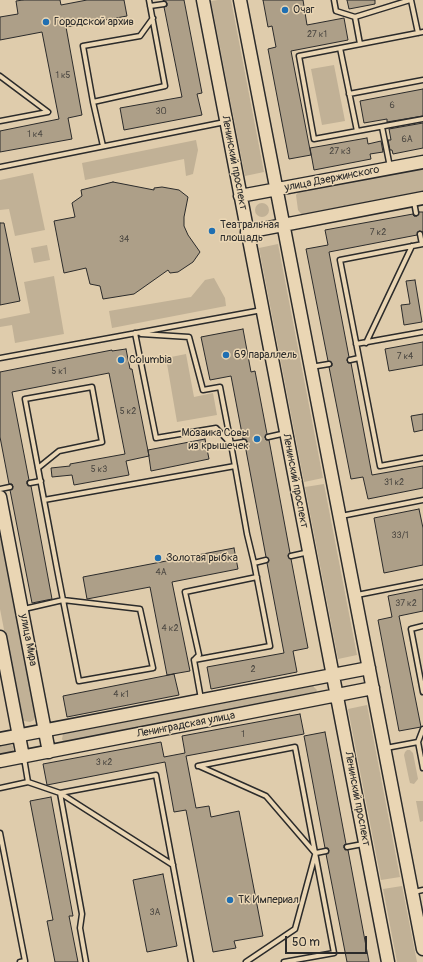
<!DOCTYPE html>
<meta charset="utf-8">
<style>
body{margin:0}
#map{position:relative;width:423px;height:962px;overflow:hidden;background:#dfccac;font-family:Pangolin,sans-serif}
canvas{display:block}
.scale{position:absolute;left:285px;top:936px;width:82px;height:18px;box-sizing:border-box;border:2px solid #2b2b2b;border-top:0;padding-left:5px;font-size:12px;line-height:14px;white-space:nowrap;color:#2b2b2b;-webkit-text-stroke:3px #ead6b4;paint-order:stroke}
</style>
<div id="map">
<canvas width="423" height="962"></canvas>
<div class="scale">50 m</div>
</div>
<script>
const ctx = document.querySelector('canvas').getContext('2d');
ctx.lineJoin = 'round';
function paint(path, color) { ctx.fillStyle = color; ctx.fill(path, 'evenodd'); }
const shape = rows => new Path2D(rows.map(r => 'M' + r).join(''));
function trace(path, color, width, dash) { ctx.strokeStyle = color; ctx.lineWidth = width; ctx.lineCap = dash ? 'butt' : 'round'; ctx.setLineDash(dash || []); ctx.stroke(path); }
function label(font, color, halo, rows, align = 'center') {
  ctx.font = font + ' Pangolin,sans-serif'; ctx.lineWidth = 3; ctx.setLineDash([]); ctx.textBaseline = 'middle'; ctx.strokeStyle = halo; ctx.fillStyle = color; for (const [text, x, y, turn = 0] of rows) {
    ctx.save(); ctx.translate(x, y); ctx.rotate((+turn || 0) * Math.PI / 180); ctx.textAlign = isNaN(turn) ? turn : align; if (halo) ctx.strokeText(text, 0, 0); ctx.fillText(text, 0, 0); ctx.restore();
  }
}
const green = shape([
 [218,0,231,0,264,172,245,176,211,1],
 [334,65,345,121,322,125,311,69],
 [196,140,198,150,193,174,186,176,184,159,85,180,82,163],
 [423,167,423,193,302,215,298,210,296,195,299,191],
 [33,173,45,230,15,236,9,209,0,210,0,180],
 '255 210a7 7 0 1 1 14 0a7 7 0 1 1-14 0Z',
 [278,244,323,478,304,482,259,248],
 [47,245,50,260,34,263,31,248],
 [54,276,64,334,15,343,12,325,0,327,0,319,30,313,24,282],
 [214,278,225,298,226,306,112,328,109,311,191,297,205,280],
 [186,354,194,397,213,393,217,415,177,422,166,358],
 [324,484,357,655,338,659,305,487],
 [0,539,2,539,36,714,34,720,30,722,24,721,21,717,0,609],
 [312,685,317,690,315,694,64,743,62,739,63,734,67,732],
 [367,705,400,877,381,880,348,709],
 [7,743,13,746,13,753,0,757,0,745],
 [407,750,410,750,413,753,418,779,414,784,410,783,409,779,404,755,405,752],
 [416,801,423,801,423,821,420,822],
 [402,886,417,962,397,962,383,889]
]);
const building = shape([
 [23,0,60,0,61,5,87,0,124,0,127,16,66,27,82,115,68,118,72,139,0,152,0,131,59,119,42,32,0,40,0,17,18,14,16,1,23,0],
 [163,0,184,0,202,93,197,94,202,115,124,130,120,108,182,97,164,7,167,6,167,3,163,0],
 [263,0,303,0,307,25,344,18,348,40,291,51,311,155,289,159,268,49,276,47,272,26,268,27,263,0],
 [347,0,375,0,375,4,349,9,347,0],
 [423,89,423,116,387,122,387,119,364,123,360,101,423,89],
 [423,123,423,148,393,154,392,150,390,150,388,140,391,140,389,129,423,123],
 [367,138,368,144,381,141,383,152,370,154,371,159,314,170,310,148,367,138],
 [113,182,154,190,154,188,162,187,179,190,188,197,184,217,184,226,188,235,200,252,193,262,178,272,170,273,168,270,134,294,103,299,100,286,90,284,86,268,64,273,54,221,75,217,72,203,82,196,81,190,113,182],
 [419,212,423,212,423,232,419,231,417,235,329,252,349,357,347,360,348,363,351,363,372,475,423,466,423,488,368,499,363,477,351,479,329,367,332,366,332,363,328,361,306,249,328,245,325,230,413,214,414,216,417,216,419,212],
 [0,223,4,223,20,301,0,305,0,223],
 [415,280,422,322,404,325,401,305,410,304,406,281,415,280],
 [243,329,251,372,255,371,267,434,265,437,266,440,269,440,290,553,288,556,291,559,308,648,293,651,297,672,211,689,207,667,284,653,267,563,269,560,266,557,245,445,247,444,247,441,243,439,231,376,210,380,201,337,243,329],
 [423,342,423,365,389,371,385,349,423,342],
 [126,349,130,369,132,369,149,456,126,461,129,475,74,485,72,475,52,477,51,468,70,466,70,464,125,454,109,373,12,392,29,480,27,481,27,484,31,486,52,599,32,603,10,490,13,487,12,484,9,484,0,437,0,372,112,350,112,351,126,349],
 [423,414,423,430,414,432,411,416,423,414],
 [205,439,209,459,151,471,148,450,205,439],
 [419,509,423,528,423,565,384,573,374,518,419,509],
 [234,548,238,569,172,582,190,671,167,675,150,587,87,599,83,577,234,548],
 [423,589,423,611,399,616,421,727,399,731,378,620,392,617,388,596,423,589],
 [174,674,179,695,67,717,63,696,174,674],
 [300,714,304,734,186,756,196,808,209,806,211,817,239,811,263,936,234,941,236,948,213,952,186,810,174,812,165,762,47,785,43,764,161,742,164,757,185,753,182,736,300,714],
 [325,732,346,844,344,845,344,848,348,850,369,962,347,962,326,854,329,851,328,848,325,848,304,736,325,732],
 [51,797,73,916,69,916,78,962,55,962,47,921,53,920,30,801,51,797],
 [163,874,177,946,147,952,133,880,163,874]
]);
const lane = shape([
 [334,0,336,11,355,17,410,0],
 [411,0,418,33],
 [150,6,164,4],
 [355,17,360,44],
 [423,32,299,56,314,139,423,119],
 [340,48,357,131],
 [0,76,48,112,0,121],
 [349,94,423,80],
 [93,102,165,86,149,0],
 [382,127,390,167],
 [103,146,93,102,83,46,140,36,153,18],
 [0,167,225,122],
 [414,202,416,213],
 [420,234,422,244],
 [423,244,340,260,380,466,423,458],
 [135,333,156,438,216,428,231,444,247,534,254,563,270,646,194,660],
 [141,334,189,337,203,390,220,387,231,444,244,442],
 [366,343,412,246],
 [356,344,423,332],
 [0,358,262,310],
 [350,360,359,358],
 [311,367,329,364],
 [268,437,286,433],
 [30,483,41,481],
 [0,489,10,487],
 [44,500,235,466],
 [341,516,423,500],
 [291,556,309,552],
 [254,563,266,560],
 [357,595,423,582],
 [24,609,63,600,140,609,153,668,79,681,63,600,57,569,44,500,25,399,92,387,102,442,59,451,38,468],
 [423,626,411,629,423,692],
 [195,659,199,655,185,592,257,577],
 [194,660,201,699],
 [418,742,423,768],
 [386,748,418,742,423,729],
 [24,758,28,782,60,793,173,865],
 [198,766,295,747,334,953,284,962],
 [199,766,266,796,315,853],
 [0,788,28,782],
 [60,793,156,775,191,962],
 [60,793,82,914,80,928,86,962],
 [0,833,25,961,20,962],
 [347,847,363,844],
 [316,853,326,851],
 [414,892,423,890],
 [246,962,295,929,315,855]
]);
const secondary = shape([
 [203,0,388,962],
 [240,0,423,949],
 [240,196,423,162],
 [247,232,423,198],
 [0,497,49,752],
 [0,637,23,757],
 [0,739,369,668],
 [0,761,373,688]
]);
const markers = [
 [285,10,4,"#1f6fb2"],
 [46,22,4,"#1f6fb2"],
 [212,231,4,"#1f6fb2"],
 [226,355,4,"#1f6fb2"],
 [121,360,4,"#1f6fb2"],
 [257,439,4,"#1f6fb2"],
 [158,558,4,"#1f6fb2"],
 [230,900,4,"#1f6fb2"]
];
const numberNames = [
 ["27 к1",317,35],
 ["1 к5",63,76],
 ["6",392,106],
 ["30",161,112],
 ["1 к4",35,135],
 ["6А",407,140],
 ["27 к3",340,152],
 ["7 к2",378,233],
 ["34",124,240],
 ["7 к4",405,357],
 ["5 к1",59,372],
 ["5 к2",128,412],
 ["5 к3",99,470],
 ["31 к2",394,483],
 ["33/1",400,536],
 ["4А",161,573],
 ["37 к2",406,604],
 ["4 к2",170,629],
 ["2",253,670],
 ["4 к1",121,695],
 ["1",243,735],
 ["3 к2",104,763],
 ["3А",155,913]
];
const poiNames = [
 ["Очаг",293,10],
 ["Городской архив",54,22],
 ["Театральная",220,225],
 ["площадь",220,238],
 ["69 параллель",234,355],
 ["Columbia",129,360],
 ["Мозаика Совы",249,433,"right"],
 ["из крышечек",249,446,"right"],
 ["Золотая рыбка",166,558],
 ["ТК Империал",238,900]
];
const streetNames = [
 ["Ленинский проспект",234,163,79],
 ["улица Дзержинского",332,179,-11],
 ["Ленинский проспект",295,481,79],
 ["улица Мира",28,640,79],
 ["Ленинградская улица",186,725,-11],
 ["Ленинский проспект",357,799,79]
];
paint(green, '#c1b196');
paint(building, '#ad9f88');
trace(building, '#2b2b2b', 1);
trace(lane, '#2b2b2b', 7);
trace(secondary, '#2b2b2b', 15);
trace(lane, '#ead6b4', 4);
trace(secondary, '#ead6b4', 12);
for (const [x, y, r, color] of markers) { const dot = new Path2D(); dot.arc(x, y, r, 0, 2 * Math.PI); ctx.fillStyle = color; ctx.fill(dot); trace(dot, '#ead6b4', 1.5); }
label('9px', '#4c4842', null, numberNames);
label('11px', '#2b2b2b', '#ead6b4', poiNames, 'left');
label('11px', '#2b2b2b', '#ead6b4', streetNames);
</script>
